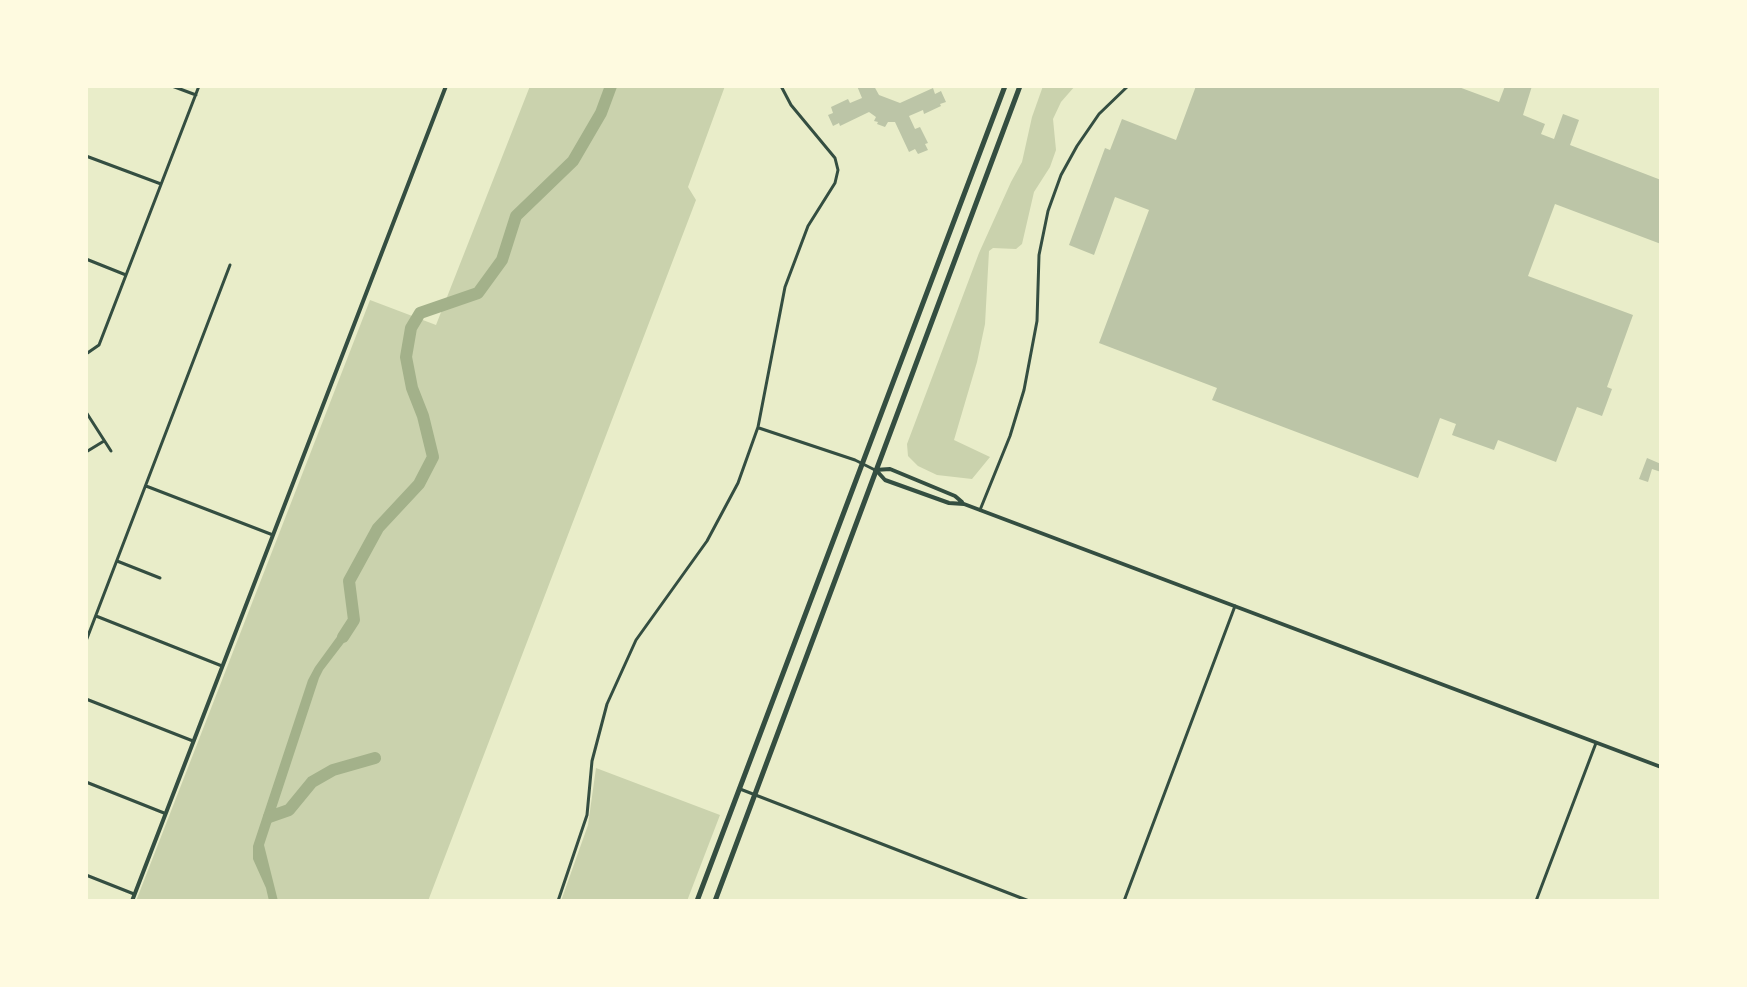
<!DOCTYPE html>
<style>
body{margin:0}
#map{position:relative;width:1747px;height:987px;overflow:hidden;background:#e9edc9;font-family:Figtree,sans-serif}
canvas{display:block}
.frame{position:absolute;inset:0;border:88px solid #fefae0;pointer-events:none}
</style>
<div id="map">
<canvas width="1747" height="987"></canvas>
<div class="frame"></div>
</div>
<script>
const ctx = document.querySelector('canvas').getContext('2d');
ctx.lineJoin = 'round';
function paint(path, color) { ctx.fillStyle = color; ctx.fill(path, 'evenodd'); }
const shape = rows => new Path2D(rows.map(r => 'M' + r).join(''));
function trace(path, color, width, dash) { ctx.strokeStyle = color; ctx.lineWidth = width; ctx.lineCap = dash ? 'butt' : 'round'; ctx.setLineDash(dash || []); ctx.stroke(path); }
const green = shape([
 [530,86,725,86,688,187,696,200,428,901,136,901,370,300,436,325],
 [1043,86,1075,86,1061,102,1053,119,1056,150,1050,167,1034,192,1022,244,1016,249,993,248,989,251,985,324,977,362,954,440,990,457,972,479,937,475,918,466,908,456,907,444,979,253,1011,182,1022,162,1032,117],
 [596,768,720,815,687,901,561,901,588,825]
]);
const water = shape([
 [347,623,356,627,323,670,319,678,264,845,278,901,269,901,266,888,253,859,253,846,308,680,315,667]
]);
const river = shape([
 [343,637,354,620,349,581,378,528,419,484,433,457,423,416,412,388,406,357,411,328,420,313,478,293,502,260,516,216,573,161,601,113,611,86],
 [269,817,289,810,312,782,333,770,375,758]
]);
const building = shape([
 [857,86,874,86,879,95,900,103,933,88,935,94,941,91,946,102,940,104,941,106,924,114,923,110,909,116,915,129,920,127,928,143,925,144,928,150,918,154,915,149,909,152,895,122,888,122,885,127,877,124,878,122,874,121,876,117,869,112,840,126,839,123,833,126,828,115,833,113,831,107,848,99,850,103,862,98],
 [1196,86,1456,86,1499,102,1505,86,1532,86,1523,115,1545,124,1541,134,1554,139,1563,114,1579,120,1570,145,1661,180,1661,244,1555,204,1528,276,1633,315,1607,387,1612,389,1602,416,1577,407,1556,462,1498,440,1494,450,1452,435,1456,424,1440,418,1418,478,1212,400,1217,388,1099,343,1149,210,1115,197,1094,255,1069,245,1105,148,1110,150,1122,119,1176,140],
 [1647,458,1661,464,1661,472,1652,469,1648,482,1639,479]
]);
const minor = shape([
 [172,86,196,95],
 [86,156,161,184],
 [86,259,126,275],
 [86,354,99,345,199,86],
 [86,412,111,451],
 [759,428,855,460,875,470],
 [86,452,104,441],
 [146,486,273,535],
 [980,510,1010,436,1024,390,1037,321,1039,255,1048,211,1061,175,1077,146,1099,114,1128,86],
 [117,561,160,578],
 [96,616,222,666],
 [86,641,230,265],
 [86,699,193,741],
 [86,782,164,813],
 [740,789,1029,901],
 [86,875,134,894],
 [558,901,587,815,592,761,607,704,636,640,707,541,738,483,758,427,785,287,808,226,835,183,838,170,835,158,791,105,781,86],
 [1124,901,1235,606],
 [1536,901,1596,743]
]);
const tertiary = shape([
 [875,470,890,469,955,496,962,502],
 [876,470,885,480,949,503,964,504,1661,767],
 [132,901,446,86]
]);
const secondary = shape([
 [697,901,1005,86],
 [715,901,1020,86]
]);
paint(green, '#cad2ad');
paint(water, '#a3b18a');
trace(river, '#a3b18a', 12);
paint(building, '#bcc5a7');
trace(minor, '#344e41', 3);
trace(tertiary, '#344e41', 4);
trace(secondary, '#344e41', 5);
</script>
